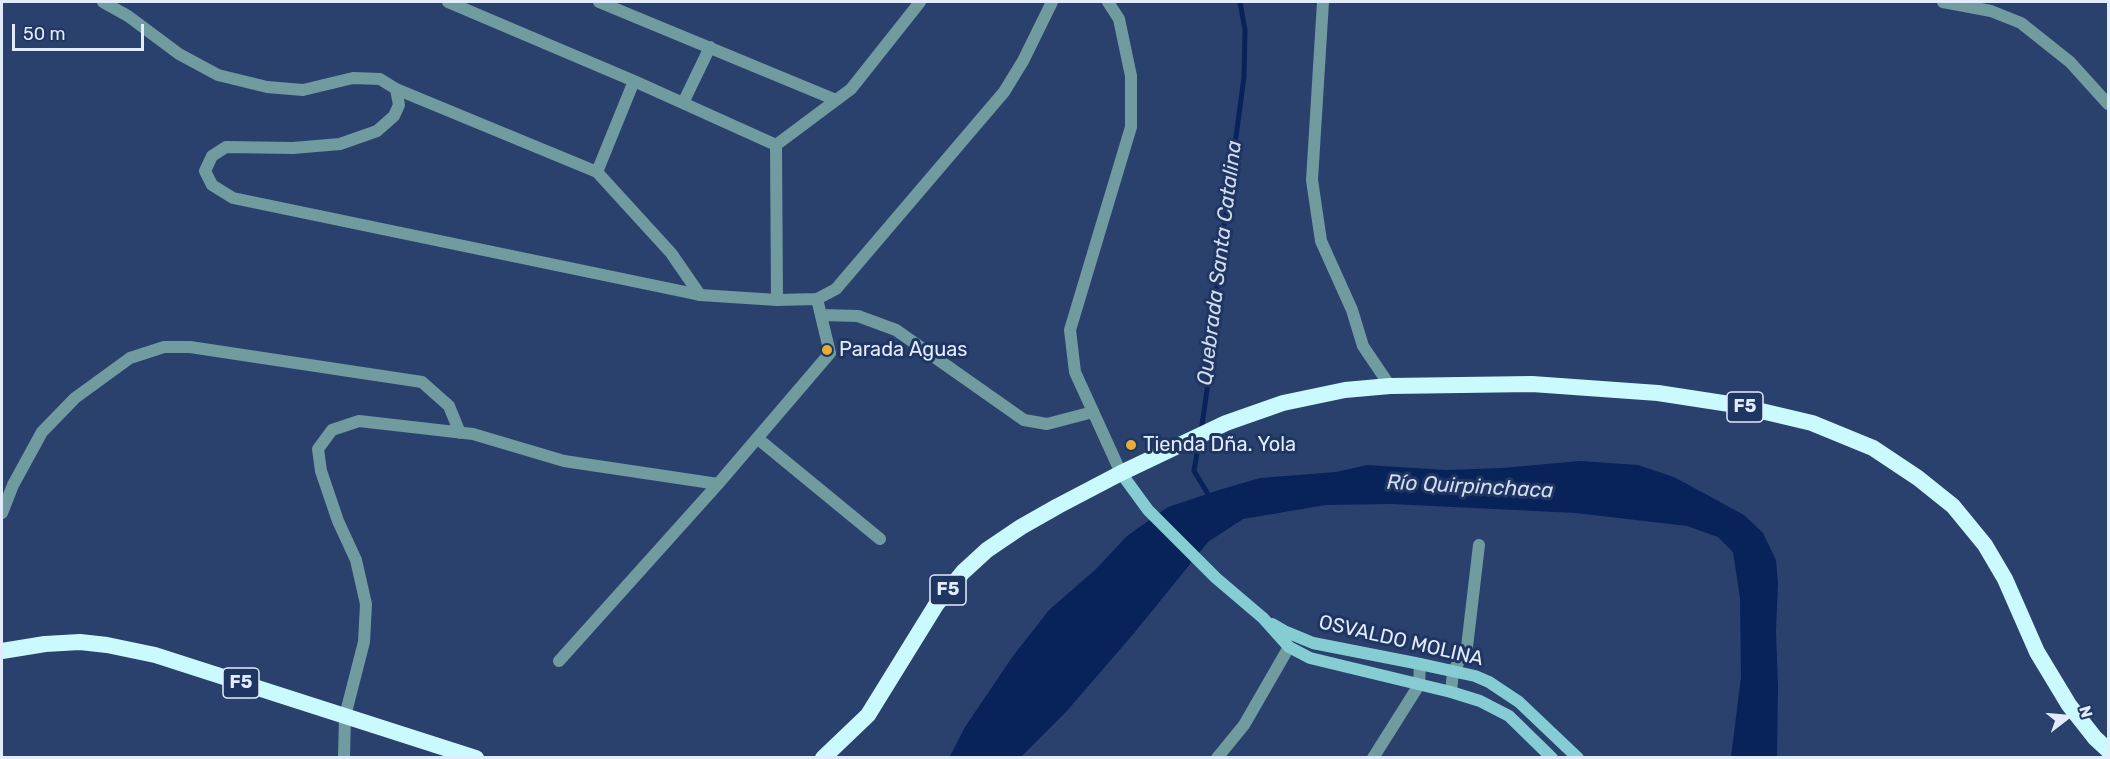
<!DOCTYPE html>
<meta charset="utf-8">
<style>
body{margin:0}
#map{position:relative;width:2110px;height:759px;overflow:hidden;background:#2a416e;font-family:Rubik,sans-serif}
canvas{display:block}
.frame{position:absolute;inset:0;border:3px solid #e3ecfd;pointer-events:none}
.north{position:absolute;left:2038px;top:687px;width:60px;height:60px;-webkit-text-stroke:4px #203662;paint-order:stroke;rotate:74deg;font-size:16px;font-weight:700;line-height:24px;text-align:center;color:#e3ecfd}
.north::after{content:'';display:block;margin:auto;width:21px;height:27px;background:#e3ecfd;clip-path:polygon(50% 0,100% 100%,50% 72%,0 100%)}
.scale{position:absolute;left:12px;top:24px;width:132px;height:27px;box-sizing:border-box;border:3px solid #e3ecfd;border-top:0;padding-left:8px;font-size:18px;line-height:21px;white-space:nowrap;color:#e3ecfd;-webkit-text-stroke:4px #203662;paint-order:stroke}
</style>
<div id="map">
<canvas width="2110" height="759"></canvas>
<div class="frame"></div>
<div class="north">N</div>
<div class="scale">50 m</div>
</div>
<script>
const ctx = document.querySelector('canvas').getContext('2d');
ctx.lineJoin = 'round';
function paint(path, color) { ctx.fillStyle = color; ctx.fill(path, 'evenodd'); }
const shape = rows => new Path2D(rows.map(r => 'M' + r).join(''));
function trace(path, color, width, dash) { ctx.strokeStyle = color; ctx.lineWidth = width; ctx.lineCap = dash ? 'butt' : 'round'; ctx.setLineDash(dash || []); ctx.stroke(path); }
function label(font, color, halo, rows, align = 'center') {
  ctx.font = font + ' Rubik,sans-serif'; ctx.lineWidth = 6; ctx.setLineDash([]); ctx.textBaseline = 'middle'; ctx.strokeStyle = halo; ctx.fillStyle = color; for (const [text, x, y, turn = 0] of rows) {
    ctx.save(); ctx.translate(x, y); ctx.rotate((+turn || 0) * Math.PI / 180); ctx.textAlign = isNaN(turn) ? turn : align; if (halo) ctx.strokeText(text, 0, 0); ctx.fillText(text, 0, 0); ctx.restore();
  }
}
const water = shape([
 [1580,461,1638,465,1674,477,1744,515,1763,533,1776,560,1778,583,1776,631,1778,686,1777,757,1731,757,1741,677,1740,598,1733,552,1718,537,1687,526,1576,513,1391,504,1326,505,1243,519,1208,542,1135,632,1066,712,1021,757,949,758,965,727,1013,656,1049,610,1096,569,1127,536,1168,507,1219,490,1260,478,1336,472,1367,465,1446,470,1502,468]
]);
const stream = shape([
 [1201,432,1209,376,1219,264,1244,77,1245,30,1240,2],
 [1199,441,1194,471,1211,499]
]);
const minor = shape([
 [448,2,634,81,776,145,777,300],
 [599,2,836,100],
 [1323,2,1312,180,1321,241,1352,310,1363,346,1390,386],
 [1943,2,1991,11,2021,23,2070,62,2108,104],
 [396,89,597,172,671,253,700,295],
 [683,103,710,47],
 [776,145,851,89,920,2],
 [597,172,634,81],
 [822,315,858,316,896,330,1024,420,1047,424,1093,412],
 [757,438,880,539],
 [2,513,13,485,42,432,75,398,130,358,164,347,190,347,422,382,449,406,460,433],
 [559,661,718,484,830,353,817,299],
 [1451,692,1453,672,1467,647,1479,545],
 [344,758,345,716,364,642,366,604,356,560,338,521,321,471,318,449,332,430,359,421,473,434,564,461,718,484],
 [1217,758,1244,725,1289,647],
 [1373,758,1419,685,1420,664]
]);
const tertiary = shape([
 [103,2,128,16,179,54,218,75,267,87,303,90,353,78,380,79,396,89,399,105,394,116,377,131,340,144,293,148,226,147,212,156,205,171,212,185,233,198,700,295,777,300,817,299,836,289,1004,92,1023,61,1052,2],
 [1108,2,1119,19,1131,76,1131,127,1070,330,1075,372,1121,473]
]);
const secondary = shape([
 [1121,473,1148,510,1216,578,1263,618,1289,647,1310,658,1451,692,1480,701,1509,716,1552,758],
 [1272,624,1284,631,1313,643,1420,664,1475,676,1489,682,1519,702,1578,758]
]);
const trunk = shape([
 [2,651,45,644,80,642,107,645,155,655,476,758],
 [823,758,868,715,936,605,963,572,987,550,1021,527,1058,506,1121,473,1226,423,1283,403,1345,390,1390,386,1532,384,1658,393,1736,405,1812,423,1873,448,1918,478,1953,506,1985,545,2005,579,2037,652,2069,705,2095,738,2108,750]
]);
const markers = [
 [827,350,6,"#e4ad35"],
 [1131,445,6,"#e4ad35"]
];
const shields = [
 [1745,407,36],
 [948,590,36],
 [241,683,36]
];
const shieldNames = [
 ["F5",1745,407],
 ["F5",948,590],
 ["F5",241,683]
];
const poiNames = [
 ["Parada Aguas",839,350],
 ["Tienda Dña. Yola",1143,445]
];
const streetNames = [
 ["OSVALDO MOLINA",1401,641,13]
];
const waterNames = [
 ["Quebrada Santa Catalina",1220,263,-83],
 ["Río Quirpinchaca",1470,487,3]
];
paint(water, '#08235a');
trace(stream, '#08235a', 5);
trace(minor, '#709b9f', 12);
trace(tertiary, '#709b9f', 12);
trace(secondary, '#86cdd3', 12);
trace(trunk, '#cafafe', 16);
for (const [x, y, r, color] of markers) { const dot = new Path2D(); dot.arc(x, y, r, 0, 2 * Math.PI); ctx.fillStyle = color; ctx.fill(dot); trace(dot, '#203662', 2); }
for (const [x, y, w] of shields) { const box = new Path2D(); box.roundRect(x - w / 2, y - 15, w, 30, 4.5); ctx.fillStyle = '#203662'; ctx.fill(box); trace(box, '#e3ecfd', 1.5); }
label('bold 18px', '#e3ecfd', null, shieldNames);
label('20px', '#e3ecfd', '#203662', poiNames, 'left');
label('20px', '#e3ecfd', '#203662', streetNames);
label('italic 21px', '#d3ddef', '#203662', waterNames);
</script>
